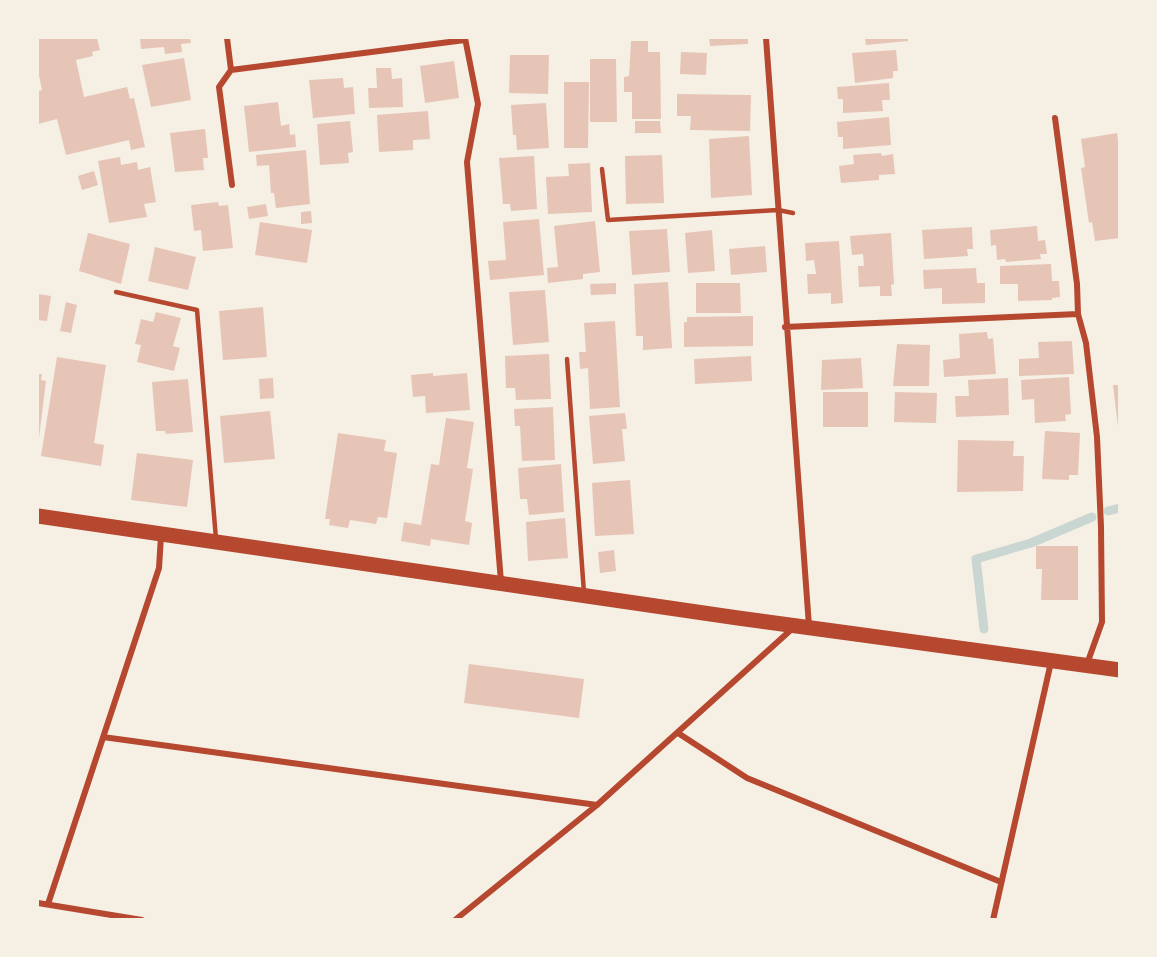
<!DOCTYPE html>
<style>
body{margin:0}
#map{position:relative;width:1157px;height:957px;overflow:hidden;background:#f6efe4;font-family:Cabin,sans-serif}
canvas{display:block}
.frame{position:absolute;inset:0;border:39px solid #f6efe4;pointer-events:none}
</style>
<div id="map">
<canvas width="1157" height="957"></canvas>
<div class="frame"></div>
</div>
<script>
const ctx = document.querySelector('canvas').getContext('2d');
ctx.lineJoin = 'round';
const shape = rows => new Path2D(rows.map(r => 'M' + r).join(''));
function trace(path, color, width, dash) { ctx.strokeStyle = color; ctx.lineWidth = width; ctx.lineCap = dash ? 'butt' : 'round'; ctx.setLineDash(dash || []); ctx.stroke(path); }
function paint(path, color) { ctx.fillStyle = color; ctx.fill(path, 'evenodd'); }
const stream = shape([
 [1108,511,1120,508],
 [984,629,976,559,1031,543,1092,517]
]);
const building = shape([
 [38,38,97,38,100,50,92,52,93,56,76,60,84,97,127,87,130,99,134,98,145,147,131,150,129,140,66,155,57,119,38,124,38,91,42,90,38,71],
 [140,38,190,38,191,43,181,44,182,52,165,54,164,47,141,49],
 [709,38,748,38,748,44,710,46],
 [865,38,908,38,908,41,866,45],
 [631,41,648,41,648,52,660,52,661,119,632,119,632,92,624,92,624,77,629,76],
 [896,50,898,71,893,71,893,78,855,83,852,53],
 [681,52,707,53,706,75,680,74],
 [510,55,549,55,548,94,509,93],
 [184,58,191,100,151,107,142,65],
 [590,59,616,59,617,122,590,122],
 [454,61,459,98,425,103,420,66],
 [376,68,391,68,392,79,402,78,403,107,369,108,368,88,377,88],
 [343,78,344,88,353,87,355,114,313,118,309,80],
 [564,82,589,82,588,148,564,148],
 [889,83,890,100,882,100,883,111,843,113,843,99,838,99,837,87],
 [677,94,751,95,750,131,690,130,691,116,677,116],
 [278,102,281,126,289,124,290,135,295,134,296,147,249,152,244,106],
 [546,103,549,148,517,150,516,135,513,135,511,105],
 [428,111,430,139,413,140,413,150,379,152,377,115],
 [889,117,891,145,843,149,843,137,838,137,837,122],
 [350,121,353,152,348,153,349,163,320,165,317,124],
 [635,121,660,121,661,133,635,133],
 [205,129,208,158,203,158,204,170,175,172,170,133],
 [1117,133,1120,153,1120,238,1095,241,1092,222,1089,223,1081,168,1085,167,1081,139],
 [749,136,752,195,711,198,709,139],
 [306,150,310,204,276,208,274,193,271,193,269,165,257,166,256,155],
 [881,153,882,156,893,154,895,174,879,175,879,180,841,183,839,166,854,164,853,155],
 [662,155,664,203,626,204,625,156],
 [534,156,537,209,511,211,510,204,503,204,499,158],
 [120,157,121,165,137,162,138,170,150,167,156,202,144,204,147,217,109,223,98,161],
 [590,163,592,212,548,214,546,177,569,176,568,164],
 [94,171,98,185,82,190,78,176],
 [218,202,219,206,228,205,233,248,203,251,201,230,194,231,191,205],
 [266,204,268,216,249,219,247,207],
 [311,211,312,223,301,224,301,212],
 [539,219,544,275,490,280,488,261,506,260,503,222],
 [595,221,600,272,583,274,583,279,548,283,547,268,558,267,554,226],
 [260,222,312,230,307,263,255,255],
 [1037,226,1038,241,1045,240,1047,254,1040,254,1041,259,1006,262,1005,259,997,260,996,245,991,246,990,230],
 [972,227,973,249,967,249,968,256,924,259,922,230],
 [667,229,670,272,632,275,629,231],
 [712,230,715,271,688,273,685,233],
 [88,233,130,244,121,284,79,271],
 [891,233,894,284,891,285,892,296,880,296,880,286,859,287,858,266,864,266,863,254,852,255,850,236],
 [839,241,843,303,831,304,831,293,808,294,807,274,816,274,814,260,806,261,805,243],
 [765,246,767,272,731,275,729,249],
 [155,247,196,257,188,290,148,281],
 [1051,264,1052,281,1059,281,1060,297,1052,298,1052,300,1018,301,1018,284,1000,284,1000,266],
 [976,268,977,283,985,283,985,303,942,304,942,288,924,289,923,270],
 [668,282,672,348,643,350,643,336,636,336,634,284],
 [616,283,616,294,591,295,590,284],
 [696,283,740,283,741,313,696,313],
 [545,290,549,342,513,345,509,292],
 [38,294,51,296,47,321,38,320],
 [66,302,77,305,71,333,60,331],
 [263,307,267,357,223,360,219,311],
 [156,312,181,318,173,346,180,348,174,371,137,362,141,345,135,344,141,319,153,322],
 [753,316,753,346,684,347,684,322,687,322,687,317],
 [615,321,620,407,590,409,588,368,580,369,579,352,586,352,584,323],
 [987,332,988,339,993,338,996,374,944,377,943,360,960,358,959,334],
 [1072,341,1074,374,1019,376,1019,359,1039,358,1038,342],
 [897,344,930,345,929,386,893,386],
 [549,354,551,399,516,400,515,388,506,388,505,356],
 [751,356,752,381,695,384,694,359],
 [57,357,106,365,94,443,104,445,101,466,41,456],
 [861,358,863,388,821,390,822,360],
 [433,373,433,376,467,373,470,410,426,413,425,396,413,397,411,375],
 [38,374,42,374,41,380,46,381,39,438],
 [1069,377,1071,414,1065,415,1066,421,1035,423,1034,399,1022,400,1021,380],
 [273,378,274,398,260,399,259,379],
 [1008,378,1009,415,956,417,955,396,969,396,968,380],
 [188,379,193,432,166,434,165,431,156,431,152,382],
 [1113,385,1120,385,1120,427,1118,427],
 [823,392,868,392,868,427,823,427],
 [895,392,937,393,936,423,894,422],
 [553,407,555,460,522,461,520,426,515,426,514,409],
 [270,411,275,459,224,463,220,416],
 [625,413,627,429,622,429,625,461,593,464,589,416],
 [446,418,474,422,467,468,473,469,465,521,472,523,469,545,431,539,430,546,401,541,404,522,421,525,431,464,439,465],
 [1045,431,1080,433,1078,475,1069,475,1069,480,1042,479],
 [338,433,386,440,384,451,397,453,387,518,378,517,376,524,350,520,348,528,329,525,330,519,325,519],
 [958,440,1014,441,1013,456,1024,456,1023,491,957,492],
 [137,453,193,460,187,507,131,500],
 [561,464,564,512,529,515,527,499,520,499,518,468],
 [630,480,634,534,595,536,592,483],
 [565,518,568,558,528,561,526,522],
 [1036,546,1078,546,1078,600,1041,600,1042,569,1036,569],
 [614,550,616,571,600,573,598,552],
 [469,664,584,679,579,718,464,703]
]);
const service = shape([
 [602,169,608,220,778,210,793,213],
 [116,292,197,310,216,539],
 [567,359,584,593]
]);
const minor = shape([
 [227,38,231,70],
 [465,38,478,104,467,162,501,582],
 [766,38,809,626],
 [1055,118,1077,284,1078,314,1086,343,1097,437,1101,527,1102,622,1087,664],
 [232,185,219,87,231,70,465,40],
 [785,327,1078,314],
 [678,733,747,778,1001,882],
 [103,737,597,805],
 [38,903,142,920],
 [48,904,159,568,161,536],
 [455,920,597,805,793,628],
 [993,920,1051,662]
]);
const primary = shape([
 [38,516,738,618,1120,670]
]);
trace(stream, '#c9d6d2', 9);
paint(building, '#e6c5b7');
trace(service, '#b5482f', 4.5);
trace(minor, '#b5482f', 6);
trace(primary, '#b5482f', 15);
</script>
